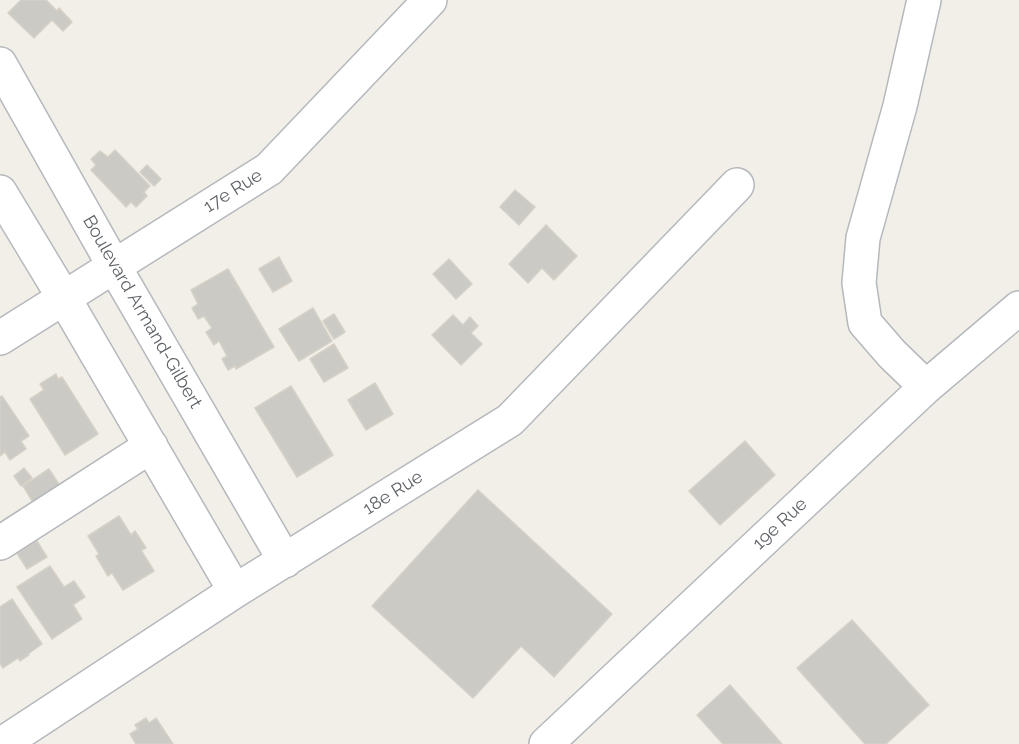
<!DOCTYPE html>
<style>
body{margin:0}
canvas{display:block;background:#f1efe8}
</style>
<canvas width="1019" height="744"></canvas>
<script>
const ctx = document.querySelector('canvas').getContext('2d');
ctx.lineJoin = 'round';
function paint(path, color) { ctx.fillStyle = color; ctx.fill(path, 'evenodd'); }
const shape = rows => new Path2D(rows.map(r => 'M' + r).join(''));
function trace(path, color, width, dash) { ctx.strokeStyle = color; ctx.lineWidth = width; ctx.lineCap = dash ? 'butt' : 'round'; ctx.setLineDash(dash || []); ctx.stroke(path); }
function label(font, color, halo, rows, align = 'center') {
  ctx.font = font + ' Raleway,sans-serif'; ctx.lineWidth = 5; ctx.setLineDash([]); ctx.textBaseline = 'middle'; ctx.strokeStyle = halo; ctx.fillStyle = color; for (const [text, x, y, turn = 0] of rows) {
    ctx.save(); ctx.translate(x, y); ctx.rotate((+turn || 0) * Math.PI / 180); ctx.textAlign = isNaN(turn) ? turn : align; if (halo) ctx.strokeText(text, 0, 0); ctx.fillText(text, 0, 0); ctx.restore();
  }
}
const building = shape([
 [21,0,46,0,57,11,59,8,72,22,63,31,52,20,34,38,8,13,21,0],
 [115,150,150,186,144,192,147,196,136,207,131,202,126,207,91,170,96,165,91,159,100,151,108,157,115,150],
 [147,165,161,179,154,186,140,172,147,165],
 [515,190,535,207,519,225,500,207,515,190],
 [546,225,577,256,554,280,542,268,528,283,509,264,546,225],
 [279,257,292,281,273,292,259,269,279,257],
 [449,259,472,284,456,299,433,274,449,259],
 [228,269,274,347,236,369,235,366,228,370,222,359,227,356,219,341,214,345,206,332,212,328,204,316,198,319,192,308,198,304,191,290,228,269],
 [313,308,332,341,299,361,279,329,313,308],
 [334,314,345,332,334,339,323,321,334,314],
 [453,315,463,325,470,317,478,326,471,333,482,344,461,365,432,335,453,315],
 [334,344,348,368,324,382,310,359,334,344],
 [56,374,58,379,62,377,98,434,65,455,30,399,44,390,40,384,56,374],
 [375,383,393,414,366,430,348,400,375,383],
 [291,386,333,455,297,477,255,408,291,386],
 [2,396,29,436,21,441,26,449,10,460,5,452,0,456,0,397,2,396],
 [745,441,775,475,720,525,689,491,745,441],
 [24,468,32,478,21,486,14,476,24,468],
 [49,469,62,489,36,507,23,486,49,469],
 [478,490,612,614,554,677,521,646,473,698,372,606,478,490],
 [119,516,131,535,135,531,146,548,141,550,154,571,123,590,112,573,108,576,96,556,99,554,88,536,119,516],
 [37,541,47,557,27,569,17,553,37,541],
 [50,566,64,587,74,581,85,597,73,605,82,619,52,639,17,587,50,566],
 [12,599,42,644,28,654,29,655,20,661,18,658,3,668,0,663,0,607,12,599],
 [852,620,929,705,886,744,865,744,797,668,852,620],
 [730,685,782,744,723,744,697,715,730,685],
 [146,718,149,723,156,718,173,744,136,744,130,734,138,729,135,725,146,718]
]);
const minor = shape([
 [924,0,900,106,863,238,859,283,865,323,892,354,926,387],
 [0,64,114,266,285,561],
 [0,192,64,298,235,591],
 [0,338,269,169,430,0],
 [0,543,151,446],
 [2,744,235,591,510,420,737,185],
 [546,744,926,387,1019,308]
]);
const streetNames = [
 ["17e Rue",233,191,-32],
 ["Boulevard Armand-Gilbert",142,312,60],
 ["18e Rue",393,493,-32],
 ["19e Rue",780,524,-43]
];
paint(building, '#cccac5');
trace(building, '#d6d1c6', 1.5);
trace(minor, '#b5b8bc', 36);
trace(minor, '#fff', 33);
label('18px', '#5f6368', '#fff', streetNames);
</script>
